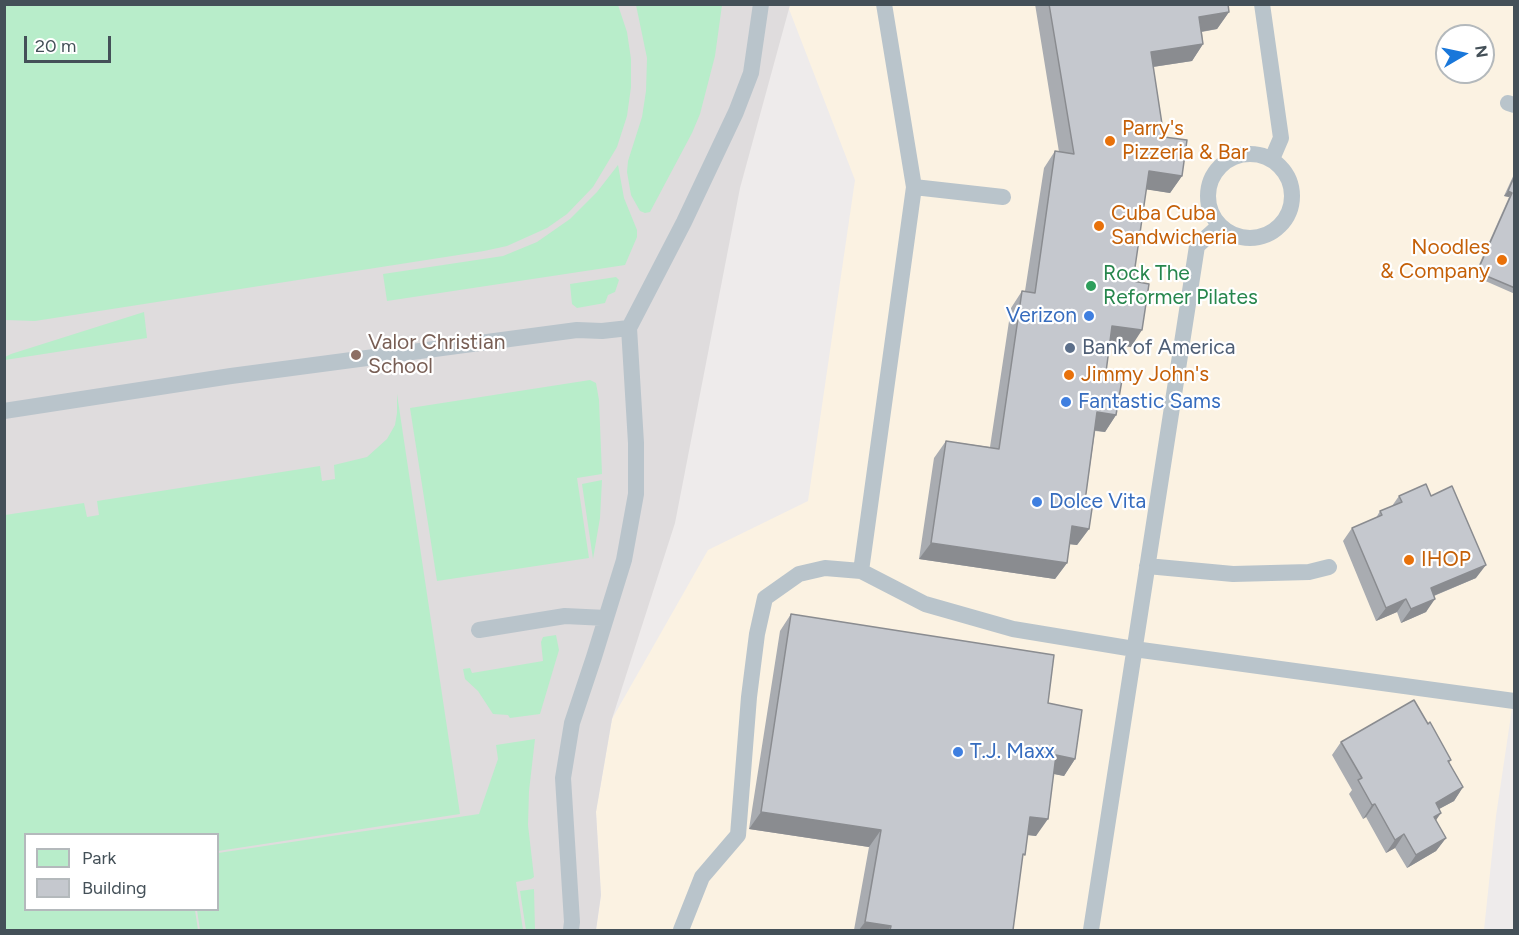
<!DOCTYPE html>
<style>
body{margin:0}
#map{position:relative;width:1519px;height:935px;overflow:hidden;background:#eeebeb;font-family:Figtree,sans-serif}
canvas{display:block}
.frame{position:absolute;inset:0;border:6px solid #445058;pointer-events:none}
.legend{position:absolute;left:24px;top:833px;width:195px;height:78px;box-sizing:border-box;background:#fff;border:2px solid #b4b9bc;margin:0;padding:8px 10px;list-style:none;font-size:18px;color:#445058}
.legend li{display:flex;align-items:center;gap:12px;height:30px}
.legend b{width:30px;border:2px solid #b4b9bc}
.north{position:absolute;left:1435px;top:24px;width:60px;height:60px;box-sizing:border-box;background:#fff;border:2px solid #b4b9bc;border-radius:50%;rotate:81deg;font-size:16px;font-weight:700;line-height:24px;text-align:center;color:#445058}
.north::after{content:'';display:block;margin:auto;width:21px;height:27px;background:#1977da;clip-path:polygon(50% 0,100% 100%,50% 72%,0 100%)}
.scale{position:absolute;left:24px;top:36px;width:87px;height:27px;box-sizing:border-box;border:3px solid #445058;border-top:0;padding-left:8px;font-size:18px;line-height:21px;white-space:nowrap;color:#445058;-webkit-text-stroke:4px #fff;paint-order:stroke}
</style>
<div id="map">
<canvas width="1519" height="935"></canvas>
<div class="frame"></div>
<ul class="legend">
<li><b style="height:16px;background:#b8edca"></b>Park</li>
<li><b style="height:16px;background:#c5c8ce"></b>Building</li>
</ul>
<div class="north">N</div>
<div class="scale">20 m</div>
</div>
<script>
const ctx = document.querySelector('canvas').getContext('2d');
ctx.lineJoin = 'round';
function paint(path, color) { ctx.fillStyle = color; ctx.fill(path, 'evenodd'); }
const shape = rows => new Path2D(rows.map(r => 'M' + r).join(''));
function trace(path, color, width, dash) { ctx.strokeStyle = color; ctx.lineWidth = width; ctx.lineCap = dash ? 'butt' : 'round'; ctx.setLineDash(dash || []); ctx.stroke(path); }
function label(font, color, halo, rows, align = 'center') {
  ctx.font = font + ' Figtree,sans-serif'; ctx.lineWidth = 4.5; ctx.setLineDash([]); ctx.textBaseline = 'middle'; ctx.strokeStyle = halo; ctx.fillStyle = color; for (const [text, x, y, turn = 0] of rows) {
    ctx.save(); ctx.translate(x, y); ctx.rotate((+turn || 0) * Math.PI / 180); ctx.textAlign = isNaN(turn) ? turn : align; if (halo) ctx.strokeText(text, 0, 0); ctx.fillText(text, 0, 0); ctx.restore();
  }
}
const commercial = shape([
 [790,5,1514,5,1514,695,1496,816,1484,930,596,930,601,895,596,812,612,719,708,550,808,501,855,180,789,9],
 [1447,36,1483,36,1483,72,1447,72]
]);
const education = shape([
 [5,5,790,5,740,188,675,523,612,719,596,812,601,895,596,930,5,930],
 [26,834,218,834,218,910,26,910]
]);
const green = shape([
 [4,5,618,5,627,32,631,59,631,87,627,116,617,147,593,187,567,214,547,228,507,246,484,251,35,321,5,320],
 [636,5,722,5,715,56,700,114,692,133,650,212,645,213,640,211,631,195,627,172,628,161,642,117,646,91,647,58],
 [618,165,624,198,637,230,637,237,625,265,387,301,383,274,503,256,537,242,570,219,597,192],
 [616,277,619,280,615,292,608,295,605,303,577,308,572,304,570,284],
 [144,312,147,338,5,360,5,357,11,354],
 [590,380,596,383,599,400,602,474,577,478,589,558,437,581,410,408],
 [397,394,460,814,218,851,218,834,26,834,26,910,195,910,198,930,5,930,5,515,84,503,87,517,99,515,97,501,320,466,322,481,335,479,334,465,367,457,387,439,395,425,397,413],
 [602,480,600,518,593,559,582,484],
 [556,635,559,650,540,714,510,718,508,715,493,714,478,691,465,679,463,669,470,668,472,673,543,661,541,642,543,637],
 [535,739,529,791,528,825,534,877,531,879,516,882,523,930,200,930,197,910,218,910,218,853,479,814,498,759,496,745],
 [534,889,535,930,526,930,520,891]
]);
const service = shape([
 [884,4,914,187,861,571,925,604,1013,629,1134,649,1514,701],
 [1262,4,1281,138,1272,159],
 [1508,103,1514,105],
 '1208 196a42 42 0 1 1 84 0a42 42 0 1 1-84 0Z',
 [914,187,1003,197],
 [4,411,231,376,397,354,577,330,602,331,629,328],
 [1147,566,1233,574,1309,572,1329,567],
 [479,630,565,616,606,618],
 [571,930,572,922,563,778,572,723,594,657,624,560,636,494,636,443,629,328,684,222,736,112,751,73,761,4],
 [681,930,702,877,738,835,749,697,757,634,765,598,799,574,825,568,861,571],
 [1091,930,1197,246,1219,226]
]);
const wall = shape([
 [1035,4,1228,4,1229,12,1217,29,1202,32,1203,44,1192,61,1153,67,1164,137,1182,176,1170,193,1146,189,1133,281,1131,347,1110,344,1106,372,1116,415,1105,432,1095,431,1085,501,1089,529,1077,545,1069,544,1067,563,1055,579,919,559,934,458,946,441,990,447,1011,308,1022,291,1025,291,1044,168,1055,151,1059,152],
 [1515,172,1515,294,1474,276,1509,197,1504,196],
 [1399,496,1431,496,1476,578,1434,596,1426,612,1401,623,1397,612,1376,621,1343,541,1352,528,1376,518,1380,511,1392,506],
 [791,614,1048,703,1075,759,1064,776,1054,774,1036,836,1028,835,1022,858,1013,930,854,930,869,847,749,829,780,631],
 [1428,724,1451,760,1449,763,1463,787,1454,801,1439,809,1436,821,1446,838,1436,851,1407,868,1395,848,1386,853,1366,817,1363,819,1349,794,1352,790,1332,755,1341,742]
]);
const shadedWall = shape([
 [1229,12,1217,29,1187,34,1199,17],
 [1203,44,1192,61,1139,69,1151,52],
 [1149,171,1182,176,1170,193,1137,188],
 [1508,191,1512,193,1509,197,1504,196],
 [1112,326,1142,330,1131,347,1100,343],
 [1097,412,1116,415,1105,432,1086,429],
 [1072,526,1089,529,1077,545,1060,543],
 [931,543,1067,563,1055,579,919,559],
 [1486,565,1476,578,1421,601,1431,588],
 [1406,599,1397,612,1376,621,1386,608],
 [1435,599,1426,612,1401,623,1411,609],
 [1056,755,1075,759,1064,776,1044,772],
 [1463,787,1454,801,1426,816,1436,803],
 [1375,804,1366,817,1363,819,1372,805],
 [761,812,881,830,869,847,749,829],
 [1441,813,1432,826,1434,817],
 [1030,817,1048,819,1036,836,1019,834],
 [1404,834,1395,848,1386,853,1395,840],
 [1446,838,1436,851,1407,868,1416,855],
 [865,922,891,926,888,930,859,930]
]);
const building = shape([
 [1049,4,1228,4,1229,12,1199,17,1203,44,1151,52,1164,137,1187,140,1182,176,1149,171,1133,281,1149,284,1142,330,1112,326,1106,372,1123,374,1116,415,1097,412,1085,501,1093,502,1089,529,1072,526,1067,563,931,543,946,441,999,449,1022,291,1035,293,1055,151,1074,154,1049,4],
 [1515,175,1515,288,1477,272,1512,193,1508,191,1515,175],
 [1426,484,1431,496,1452,486,1486,565,1431,588,1435,599,1411,609,1406,599,1386,608,1352,528,1382,515,1380,511,1402,502,1399,496,1426,484],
 [791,614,1054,655,1048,703,1082,710,1075,759,1056,755,1048,819,1030,817,1025,855,1023,854,1013,930,890,930,891,926,865,922,881,830,761,812,791,614],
 [1414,700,1428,724,1430,722,1451,760,1448,761,1463,787,1436,803,1441,813,1434,817,1446,838,1416,855,1404,834,1395,840,1375,804,1372,805,1358,780,1362,778,1341,742,1414,700]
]);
const markers = [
 [1110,141,6,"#e8710a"],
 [1099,226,6,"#e8710a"],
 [1502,260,6,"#e8710a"],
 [1091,286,6,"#2e9e5b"],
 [1089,316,6,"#3f7fe0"],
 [1070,348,6,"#5c6f8a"],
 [356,355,6,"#8d6e63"],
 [1069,375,6,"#e8710a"],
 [1066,402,6,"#3f7fe0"],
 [1037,502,6,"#3f7fe0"],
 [1409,560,6,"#e8710a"],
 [958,752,6,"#3f7fe0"]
];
const foodNames = [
 ["Parry's",1122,129],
 ["Pizzeria & Bar",1122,153],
 ["Cuba Cuba",1111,214],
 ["Sandwicheria",1111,238],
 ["Noodles",1490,248,"right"],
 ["& Company",1490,272,"right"],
 ["Jimmy John's",1081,375],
 ["IHOP",1421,560]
];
const leisureNames = [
 ["Rock The",1103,274],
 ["Reformer Pilates",1103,298]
];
const shopNames = [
 ["Verizon",1077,316,"right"],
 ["Fantastic Sams",1078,402],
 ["Dolce Vita",1049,502],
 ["T.J. Maxx",970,752]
];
const educationNames = [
 ["Valor Christian",368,343],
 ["School",368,367]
];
const serviceNames = [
 ["Bank of America",1082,348]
];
paint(commercial, '#fbf2e2');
paint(education, '#dfdcdd');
paint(green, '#b8edca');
trace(service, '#b9c4cb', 16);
paint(wall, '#a9acb1');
paint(shadedWall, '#8a8c90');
paint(building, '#c5c8ce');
trace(building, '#8a8c90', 1.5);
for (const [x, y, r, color] of markers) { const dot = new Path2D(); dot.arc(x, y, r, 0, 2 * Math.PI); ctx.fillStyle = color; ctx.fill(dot); trace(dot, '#fff', 2); }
label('21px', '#c56008', '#fff', foodNames, 'left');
label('21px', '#27864d', '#fff', leisureNames, 'left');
label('21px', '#366cbe', '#fff', shopNames, 'left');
label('21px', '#785e54', '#fff', educationNames, 'left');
label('21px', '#4e5e75', '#fff', serviceNames, 'left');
</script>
